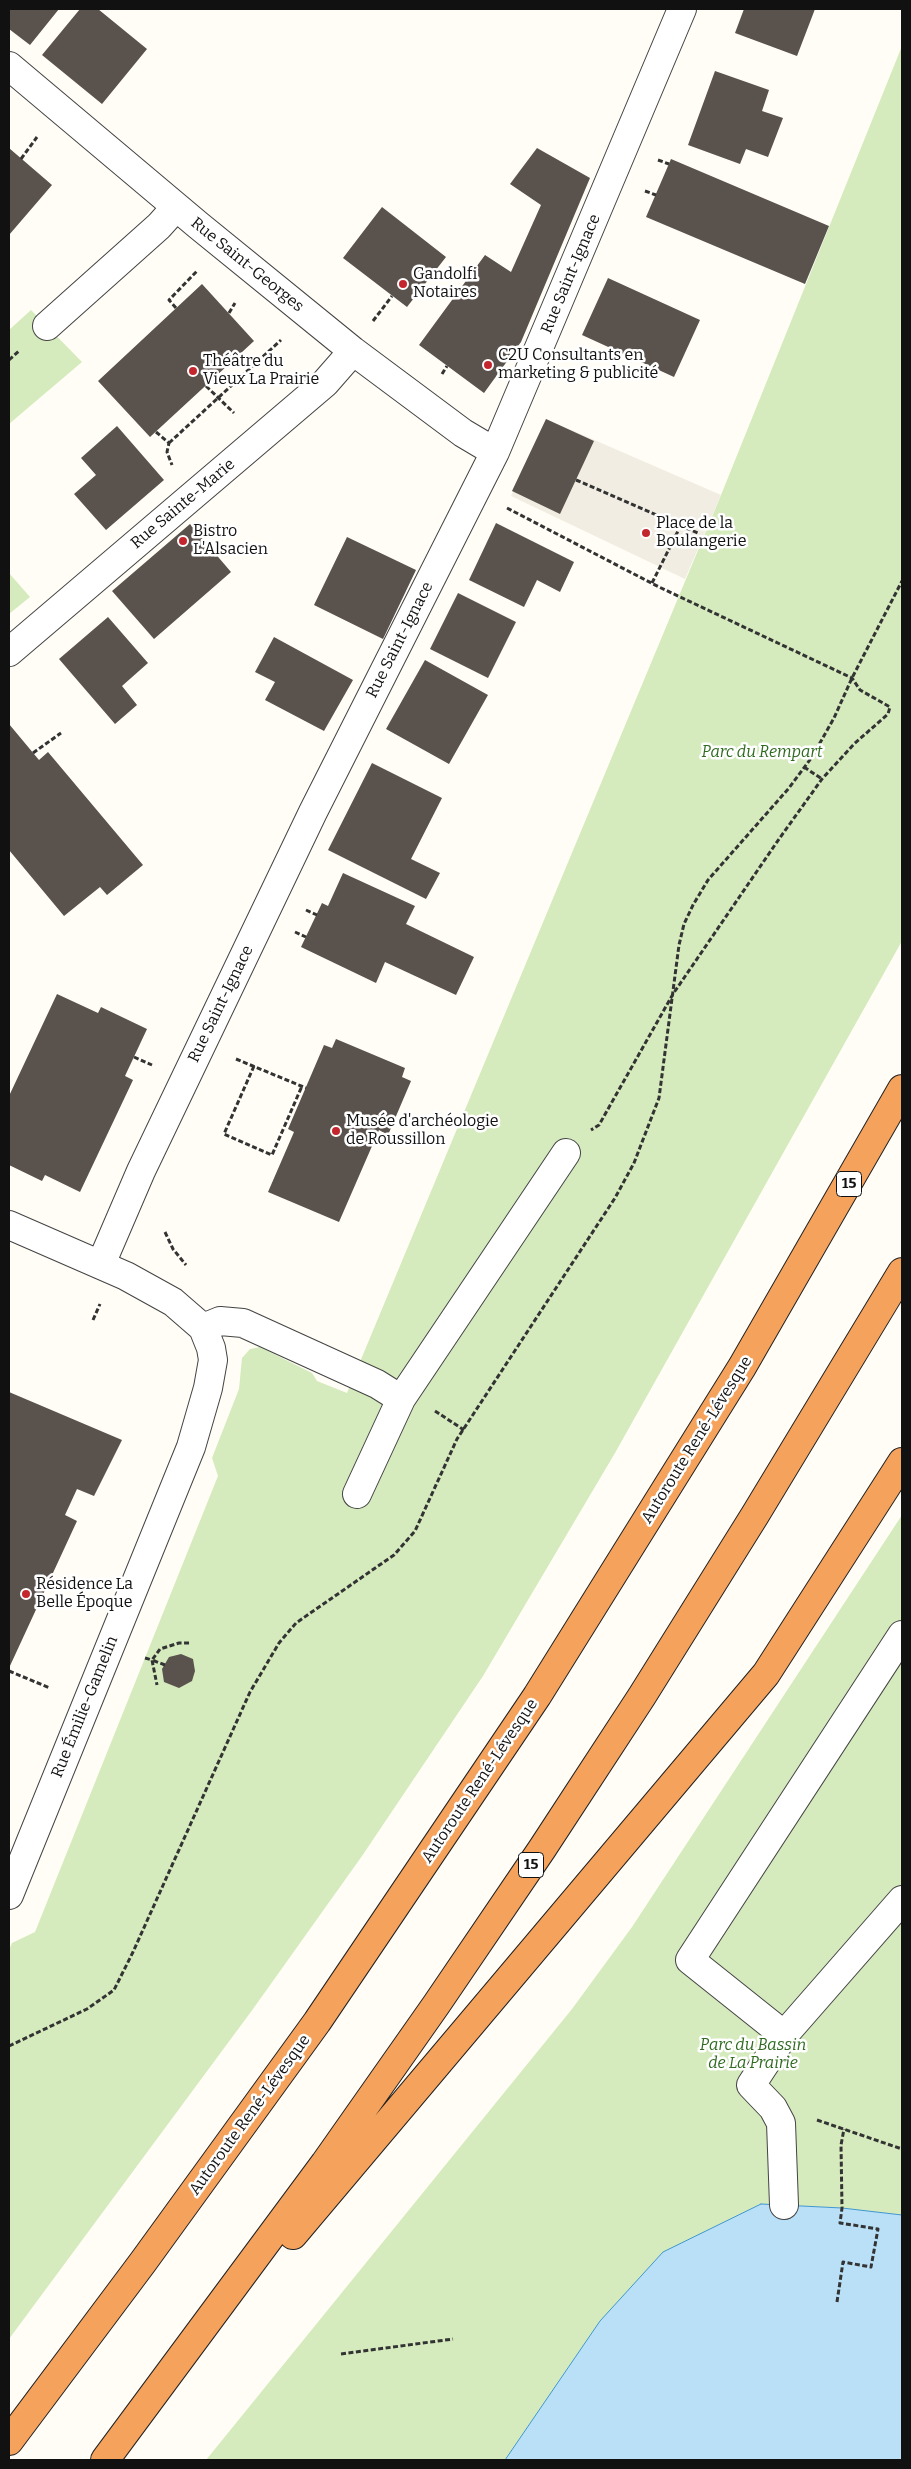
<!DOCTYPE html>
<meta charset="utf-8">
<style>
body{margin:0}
#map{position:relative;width:911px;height:2469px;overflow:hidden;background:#fffdf5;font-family:Bitter,serif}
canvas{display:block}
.frame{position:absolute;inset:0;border:10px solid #111;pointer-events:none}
</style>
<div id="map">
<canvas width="911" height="2469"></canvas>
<div class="frame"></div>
</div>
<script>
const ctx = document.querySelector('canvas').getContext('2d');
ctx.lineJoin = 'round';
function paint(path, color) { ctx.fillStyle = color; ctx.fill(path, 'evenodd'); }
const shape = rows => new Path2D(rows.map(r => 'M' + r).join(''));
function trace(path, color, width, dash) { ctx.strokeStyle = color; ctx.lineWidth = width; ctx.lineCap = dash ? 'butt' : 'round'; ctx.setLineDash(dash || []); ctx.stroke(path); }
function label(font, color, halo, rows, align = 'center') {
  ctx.font = font + ' Bitter,serif'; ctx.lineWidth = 5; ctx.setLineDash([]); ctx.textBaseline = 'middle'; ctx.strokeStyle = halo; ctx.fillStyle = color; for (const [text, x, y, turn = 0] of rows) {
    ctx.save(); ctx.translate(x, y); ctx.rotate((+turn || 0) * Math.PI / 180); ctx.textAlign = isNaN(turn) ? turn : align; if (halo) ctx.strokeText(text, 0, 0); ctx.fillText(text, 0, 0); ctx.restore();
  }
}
const green = shape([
 [902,46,902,941,615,1453,483,1676,362,1856,253,2009,9,2339,9,1950,12,1943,35,1932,218,1476,212,1458,239,1389,242,1358,250,1349,260,1347,312,1373,317,1381,347,1393,721,495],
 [31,310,82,362,9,424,9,330],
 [9,573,30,597,9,614],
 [902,1515,902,2215,842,2208,784,2205,600,2321,505,2460,206,2460,572,2009,632,1927]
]);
const plaza = shape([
 [546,419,721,495,685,579,511,496]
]);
const water = shape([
 [761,2204,842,2208,902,2215,902,2460,505,2460,600,2321,663,2252,761,2204]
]);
const building = shape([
 [9,9,59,9,30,45,9,29],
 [80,9,98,9,147,49,102,104,42,55],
 [744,9,815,9,797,56,735,33],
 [715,71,769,90,762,111,783,118,768,157,746,149,740,164,688,145],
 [9,148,52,185,9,235],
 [537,148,590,178,521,342,484,393,419,345,485,255,511,272,541,205,510,184],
 [671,159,829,226,805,284,646,217],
 [382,207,446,257,407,307,343,258],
 [608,278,700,320,674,377,582,335],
 [202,284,254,341,150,437,98,381],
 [546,419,594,441,560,514,512,491],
 [117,426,164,480,106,530,74,494,96,475,81,458],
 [496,523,574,562,560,592,537,580,524,607,469,580],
 [190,524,231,572,154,639,112,591],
 [347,537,416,570,383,639,314,605],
 [458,593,516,622,488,678,430,649],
 [108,617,148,663,122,686,137,705,115,724,59,659],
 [274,637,353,680,324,731,265,700,275,682,255,672],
 [425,660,488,695,449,764,386,729],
 [9,724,39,760,48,752,143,865,107,895,100,887,64,916,9,850],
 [372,763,442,798,411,859,440,873,426,899,328,850],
 [343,873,415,906,406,924,474,957,456,995,385,962,376,983,301,947,322,903,328,906],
 [57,994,98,1013,101,1007,147,1029,125,1076,133,1080,80,1192,45,1175,42,1181,9,1165,9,1096],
 [336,1039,405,1068,402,1077,411,1081,388,1135,379,1130,339,1222,268,1192,294,1132,288,1129,324,1045,332,1048],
 [9,1392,122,1440,94,1496,77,1489,65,1515,77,1521,9,1668],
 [181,1654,193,1659,195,1671,192,1681,179,1688,164,1682,162,1669,169,1657]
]);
const path = shape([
 [21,159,37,137],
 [658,160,669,164],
 [645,191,656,195],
 [176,308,169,300,197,271],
 [229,313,235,303],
 [373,321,392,296],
 [9,360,20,350],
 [442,374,447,366],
 [206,386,234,413],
 [156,432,169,443,167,452,172,465],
 [169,443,281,340],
 [576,480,698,533],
 [507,508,659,587,852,678,860,690,890,707,888,714,854,744,822,779,779,839,673,994,599,1125,591,1130],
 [652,583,681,525],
 [33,753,61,733],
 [804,767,822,779],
 [306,910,317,915],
 [295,932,306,937],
 [134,1057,152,1065],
 [236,1059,306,1088],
 [254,1066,224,1134,272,1155,302,1086],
 [165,1232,173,1249,186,1265],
 [93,1320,100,1304],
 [435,1411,464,1430],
 [145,1658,152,1660,157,1685],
 [165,1665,152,1660,160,1649,179,1643,190,1643],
 [9,1671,50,1688],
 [9,2046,87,2009,114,1990,133,1952,250,1692,279,1643,296,1623,394,1555,415,1531,457,1439,615,1198,634,1163,659,1098,679,945,684,924,693,905,708,880,789,788,812,757,834,718,852,678,902,581],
 [817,2120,902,2149],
 [837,2302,843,2262,871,2267,878,2229,840,2223,842,2208,841,2145,844,2129],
 [341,2354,453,2339]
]);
const minor = shape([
 [9,66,198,225,353,351,463,433,495,452],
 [47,326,159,226,176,207],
 [9,652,325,383,353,351],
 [9,1225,126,1276,173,1302,203,1328,211,1348,213,1360,208,1388,191,1447,9,1895],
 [101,1264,141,1171,313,812,495,452,682,9],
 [203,1328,220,1321,243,1323,377,1384,401,1399],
 [357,1494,401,1399,566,1153],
 [784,2035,690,1960,902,1635],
 [784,2205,781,2123,773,2108,751,2085,784,2035,902,1900]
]);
const highway = shape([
 [293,2235,766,1674,902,1462],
 [9,2441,143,2262,317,2022,537,1696,742,1367,902,1089],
 [105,2460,325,2163,436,2005,542,1849,642,1696,755,1515,902,1272]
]);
const markers = [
 [403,284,5,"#c4262e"],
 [488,365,5,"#c4262e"],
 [193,371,5,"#c4262e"],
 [646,533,5,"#c4262e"],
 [183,541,5,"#c4262e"],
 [336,1131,5,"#c4262e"],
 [26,1594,5,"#c4262e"]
];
const shields = [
 [849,1184,25],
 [531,1865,25]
];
const shieldNames = [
 ["15",849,1184],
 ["15",531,1865]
];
const streetNames = [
 ["Rue Saint-Georges",247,265,39],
 ["Rue Saint-Ignace",571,274,-67],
 ["Rue Sainte-Marie",183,504,-40],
 ["Rue Saint-Ignace",400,640,-63],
 ["Rue Saint-Ignace",221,1004,-64],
 ["Autoroute René-Lévesque",697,1440,-58],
 ["Rue Émilie-Gamelin",85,1707,-68],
 ["Autoroute René-Lévesque",480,1781,-56],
 ["Autoroute René-Lévesque",250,2115,-54]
];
const poiNames = [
 ["Gandolfi",413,275],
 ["Notaires",413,293],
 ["C2U Consultants en",498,356],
 ["marketing & publicité",498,374],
 ["Théâtre du",203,362],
 ["Vieux La Prairie",203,380],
 ["Place de la",656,524],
 ["Boulangerie",656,542],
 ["Bistro",193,532],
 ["L'Alsacien",193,550],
 ["Musée d'archéologie",346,1122],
 ["de Roussillon",346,1140],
 ["Résidence La",36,1585],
 ["Belle Époque",36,1603]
];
const parkNames = [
 ["Parc du Rempart",762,753],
 ["Parc du Bassin",753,2046],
 ["de La Prairie",753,2064]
];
paint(green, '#d5ebbd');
paint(plaza, '#f1ede2');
paint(water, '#b9e0f7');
trace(water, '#3f96cf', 1);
paint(building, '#5a524d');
trace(minor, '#444', 30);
trace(highway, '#222', 30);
trace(path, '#333', 3, [5, 2.5]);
trace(minor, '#fff', 28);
trace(highway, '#f5a25d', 28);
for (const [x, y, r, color] of markers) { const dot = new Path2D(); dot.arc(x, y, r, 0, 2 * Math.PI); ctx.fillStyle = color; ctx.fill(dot); trace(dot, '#fff', 2); }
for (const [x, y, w] of shields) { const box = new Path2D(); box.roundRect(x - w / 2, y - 12.5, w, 25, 4); ctx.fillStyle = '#fff'; ctx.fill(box); trace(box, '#111', 1); }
label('bold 15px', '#111', null, shieldNames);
label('16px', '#111', '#fff', streetNames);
label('16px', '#111', '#fff', poiNames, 'left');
label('italic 16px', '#2f6b1f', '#fff', parkNames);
</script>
